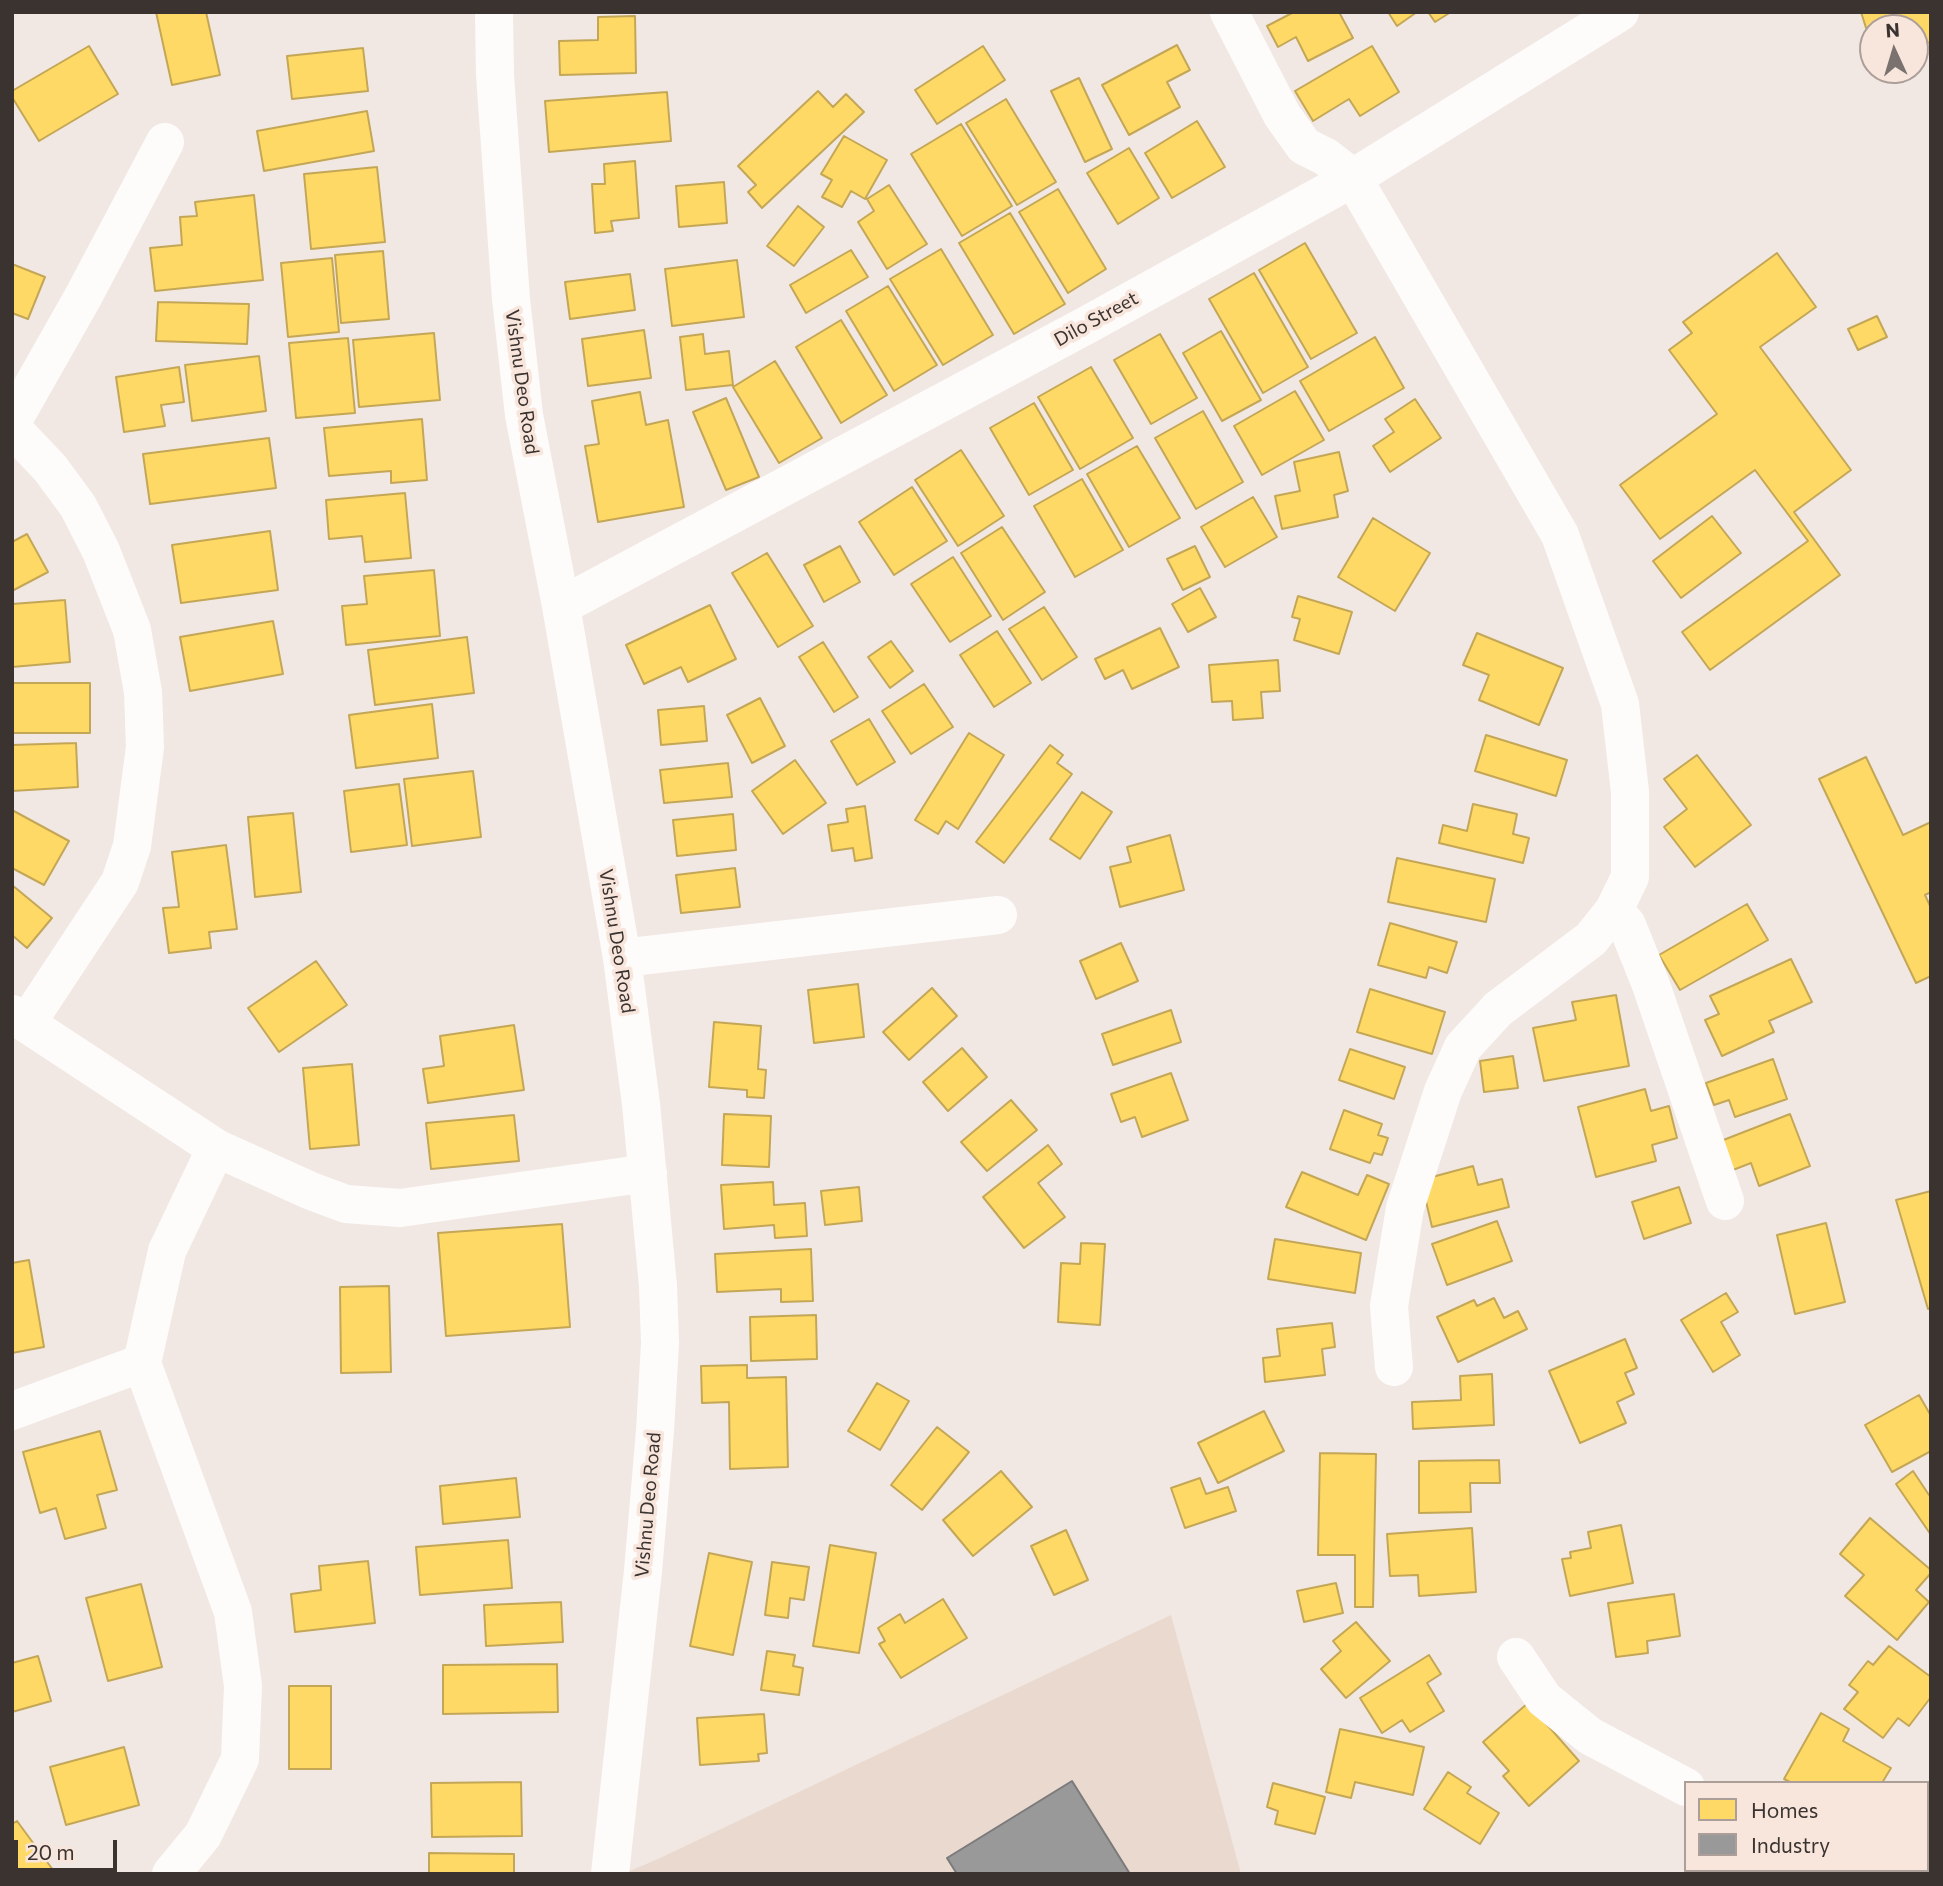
<!DOCTYPE html>
<style>
body{margin:0}
#map{position:relative;width:1943px;height:1886px;overflow:hidden;background:#f2e8e3;font-family:Commissioner,sans-serif}
canvas{display:block}
.frame{position:absolute;inset:0;border:14px solid #3a3330;pointer-events:none}
.legend{position:absolute;left:1684px;top:1781px;width:245px;height:91px;box-sizing:border-box;background:#f8e6dd;border:2px solid #ac9e98;margin:0;padding:9px 12px;list-style:none;font-size:21px;color:#3a3330}
.legend li{display:flex;align-items:center;gap:14px;height:35px}
.legend b{width:35px;border:2px solid #ac9e98}
.north{position:absolute;left:1859px;top:14px;width:70px;height:70px;box-sizing:border-box;background:#f8e6dd;border:2px solid #ac9e98;border-radius:50%;rotate:356deg;font-size:19px;font-weight:700;line-height:28px;text-align:center;color:#3a3330}
.north::after{content:'';display:block;margin:auto;width:24px;height:32px;background:#7a726f;clip-path:polygon(50% 0,100% 100%,50% 72%,0 100%)}
.scale{position:absolute;left:14px;top:1840px;width:103px;height:32px;box-sizing:border-box;border:4px solid #3a3330;border-top:0;padding-left:9px;font-size:21px;line-height:24px;white-space:nowrap;color:#3a3330;-webkit-text-stroke:5px #f8e6dd;paint-order:stroke}
</style>
<div id="map">
<canvas width="1943" height="1886"></canvas>
<div class="frame"></div>
<ul class="legend">
<li><b style="height:19px;background:#ffd966"></b>Homes</li>
<li><b style="height:19px;background:#999"></b>Industry</li>
</ul>
<div class="north">N</div>
<div class="scale">20 m</div>
</div>
<script>
const ctx = document.querySelector('canvas').getContext('2d');
ctx.lineJoin = 'round';
function paint(path, color) { ctx.fillStyle = color; ctx.fill(path, 'evenodd'); }
const shape = rows => new Path2D(rows.map(r => 'M' + r).join(''));
function trace(path, color, width, dash) { ctx.strokeStyle = color; ctx.lineWidth = width; ctx.lineCap = dash ? 'butt' : 'round'; ctx.setLineDash(dash || []); ctx.stroke(path); }
function label(font, color, halo, rows, align = 'center') {
  ctx.font = font + ' Commissioner,sans-serif'; ctx.lineWidth = 7; ctx.setLineDash([]); ctx.textBaseline = 'middle'; ctx.strokeStyle = halo; ctx.fillStyle = color; for (const [text, x, y, turn = 0] of rows) {
    ctx.save(); ctx.translate(x, y); ctx.rotate((+turn || 0) * Math.PI / 180); ctx.textAlign = isNaN(turn) ? turn : align; if (halo) ctx.strokeText(text, 0, 0); ctx.fillText(text, 0, 0); ctx.restore();
  }
}
const built = shape([
 [1171,1615,1241,1874,623,1874,658,1859]
]);
const homes = shape([
 [156,12,206,12,220,75,172,85,156,12],
 [1294,12,1339,12,1353,38,1308,61,1296,37,1278,47,1267,26,1294,12],
 [1388,12,1417,12,1397,26,1388,12],
 [1428,12,1451,12,1435,22,1428,12],
 [1861,12,1931,12,1931,42,1915,46,1915,28,1873,28,1873,50,1861,12],
 [635,16,636,73,560,75,559,41,598,40,598,17,635,16],
 [1177,45,1190,70,1167,82,1180,107,1129,135,1102,85,1177,45],
 [89,46,118,94,39,141,12,97,12,91,89,46],
 [983,46,1005,80,937,124,915,90,983,46],
 [1372,46,1399,92,1360,116,1349,99,1313,121,1295,91,1372,46],
 [363,48,368,91,292,99,287,56,363,48],
 [1079,78,1112,149,1085,162,1051,91,1079,78],
 [818,91,833,107,846,94,864,112,762,208,748,192,756,185,738,166,818,91],
 [667,92,671,141,549,152,545,101,667,92],
 [1006,99,1056,182,1017,205,966,123,1006,99],
 [367,111,374,151,264,171,257,131,367,111],
 [1197,121,1225,167,1172,198,1145,153,1197,121],
 [961,124,1012,206,962,236,911,154,961,124],
 [844,136,887,160,865,199,851,191,842,207,822,197,832,180,821,174,844,136],
 [1129,148,1159,198,1118,224,1087,173,1129,148],
 [635,161,639,218,611,221,613,231,595,233,592,184,605,184,604,164,635,161],
 [377,167,385,242,311,249,304,174,377,167],
 [724,182,727,223,679,227,676,186,724,182],
 [889,185,927,244,887,269,858,222,874,211,867,199,889,185],
 [1058,189,1106,269,1068,293,1019,212,1058,189],
 [254,195,263,280,155,291,150,248,182,245,180,217,197,216,195,202,254,195],
 [798,206,824,227,794,266,767,246,798,206],
 [1010,213,1065,304,1014,334,959,243,1010,213],
 [1305,243,1357,333,1311,359,1259,270,1305,243],
 [941,249,993,335,943,365,890,279,941,249],
 [851,250,868,277,806,313,790,285,851,250],
 [383,251,389,319,341,323,335,255,383,251],
 [1777,253,1816,307,1760,347,1851,470,1794,512,1840,575,1710,670,1682,632,1808,541,1755,470,1660,539,1620,485,1717,414,1669,350,1692,333,1683,322,1777,253],
 [332,258,339,332,288,337,281,263,332,258],
 [737,260,744,317,672,326,665,269,737,260],
 [12,264,45,277,28,319,12,313,12,264],
 [1254,273,1308,367,1263,393,1209,299,1254,273],
 [630,274,635,310,570,319,565,282,630,274],
 [888,286,937,365,894,391,846,311,888,286],
 [158,302,249,304,247,344,156,341,158,302],
 [1877,316,1887,337,1858,350,1848,329,1877,316],
 [841,320,887,395,841,423,796,347,841,320],
 [644,330,651,378,588,386,582,339,644,330],
 [1221,331,1261,400,1222,421,1183,353,1221,331],
 [434,333,440,400,359,407,353,340,434,333],
 [703,334,705,354,729,351,733,385,686,390,680,337,703,334],
 [1160,334,1197,398,1151,424,1114,360,1160,334],
 [1375,337,1404,388,1329,431,1300,381,1375,337],
 [348,338,355,413,296,418,289,343,348,338],
 [259,356,266,411,192,421,185,365,259,356],
 [775,361,822,438,779,463,733,387,775,361],
 [179,367,184,402,161,405,165,426,124,432,116,377,179,367],
 [1091,367,1133,438,1080,469,1038,397,1091,367],
 [1295,391,1324,440,1262,475,1234,426,1295,391],
 [640,392,646,425,668,420,684,507,598,522,585,446,599,444,592,401,640,392],
 [726,398,759,477,726,490,693,412,726,398],
 [1415,399,1441,438,1390,472,1373,446,1394,432,1385,419,1415,399],
 [1034,403,1073,470,1029,495,990,428,1034,403],
 [1203,411,1243,482,1196,509,1155,438,1203,411],
 [422,419,427,480,391,483,391,471,329,476,324,428,422,419],
 [269,438,276,488,150,504,143,454,269,438],
 [1137,446,1180,518,1129,547,1087,474,1137,446],
 [961,450,1004,516,958,546,915,480,961,450],
 [1339,452,1348,491,1334,495,1338,517,1282,529,1275,496,1300,491,1294,462,1339,452],
 [1082,479,1123,550,1075,577,1034,506,1082,479],
 [912,487,947,541,894,575,859,522,912,487],
 [405,493,411,558,365,562,362,536,329,539,326,500,405,493],
 [1253,497,1277,537,1225,567,1201,527,1253,497],
 [1712,516,1741,553,1681,598,1653,561,1712,516],
 [1373,518,1430,553,1395,611,1338,577,1373,518],
 [1002,527,1045,592,1003,620,961,553,1002,527],
 [270,531,278,590,181,603,172,545,270,531],
 [27,534,48,572,12,591,12,542,27,534],
 [840,546,860,582,824,602,804,565,840,546],
 [1195,546,1210,577,1183,590,1167,559,1195,546],
 [767,553,813,626,778,647,732,573,767,553],
 [953,557,991,616,950,642,911,584,953,557],
 [434,570,440,636,346,645,342,606,367,604,364,576,434,570],
 [1200,588,1216,617,1188,632,1172,604,1200,588],
 [1298,596,1352,612,1339,654,1294,640,1300,619,1292,617,1298,596],
 [65,600,70,662,12,667,12,604,65,600],
 [710,605,736,659,688,682,681,667,644,684,626,645,710,605],
 [1044,607,1077,657,1042,680,1009,629,1044,607],
 [273,621,283,674,190,691,180,637,273,621],
 [1160,628,1179,667,1132,689,1123,670,1105,679,1095,659,1160,628],
 [997,631,1031,683,994,707,960,655,997,631],
 [1477,633,1563,668,1539,725,1479,700,1489,675,1463,665,1477,633],
 [467,637,474,693,375,705,368,650,467,637],
 [891,641,913,671,890,688,868,657,891,641],
 [823,642,858,697,834,712,799,657,823,642],
 [1278,660,1280,691,1261,692,1263,718,1233,720,1232,701,1212,702,1209,665,1278,660],
 [12,683,90,683,90,733,12,733,12,683],
 [924,684,953,727,911,754,882,711,924,684],
 [760,698,785,746,752,763,727,715,760,698],
 [432,704,438,758,356,768,349,715,432,704],
 [704,706,707,741,661,745,658,710,704,706],
 [869,719,895,762,857,785,831,741,869,719],
 [969,733,1004,755,958,829,946,821,938,834,915,820,969,733],
 [1486,735,1567,760,1556,796,1475,771,1486,735],
 [76,743,78,787,12,791,12,745,76,743],
 [1050,745,1063,755,1057,763,1072,774,1004,863,976,842,1050,745],
 [1697,755,1751,825,1695,867,1664,827,1687,809,1664,779,1697,755],
 [1866,757,1903,835,1931,822,1931,892,1925,895,1931,908,1931,976,1916,983,1819,779,1866,757],
 [795,760,826,803,783,834,752,791,795,760],
 [728,763,732,797,664,803,660,770,728,763],
 [473,771,481,837,412,846,404,779,473,771],
 [399,784,407,845,351,852,344,791,399,784],
 [1082,792,1112,812,1080,859,1050,839,1082,792],
 [1473,804,1517,814,1513,834,1529,838,1523,863,1439,843,1443,825,1467,831,1473,804],
 [865,806,872,858,855,861,853,848,832,851,828,825,848,822,846,809,865,806],
 [12,810,69,841,44,885,12,868,12,810],
 [293,813,301,892,255,897,248,817,293,813],
 [733,814,736,850,677,856,673,820,733,814],
 [1170,835,1184,890,1120,907,1110,867,1131,862,1127,847,1170,835],
 [226,845,237,929,209,932,211,948,169,953,163,908,179,907,172,852,226,845],
 [1397,858,1495,879,1486,922,1388,902,1397,858],
 [735,868,740,907,681,913,676,875,735,868],
 [12,885,52,918,27,948,12,935,12,885],
 [1747,904,1768,940,1680,990,1659,955,1747,904],
 [1390,923,1457,942,1447,973,1429,967,1426,978,1378,965,1390,923],
 [1121,943,1138,981,1096,999,1080,961,1121,943],
 [1791,959,1812,1002,1769,1021,1774,1032,1722,1056,1705,1020,1719,1014,1710,996,1791,959],
 [316,961,347,1005,279,1052,248,1008,316,961],
 [858,984,864,1037,814,1043,808,990,858,984],
 [932,988,957,1016,909,1060,883,1032,932,988],
 [1370,989,1445,1012,1432,1054,1357,1032,1370,989],
 [1616,995,1629,1066,1544,1081,1533,1028,1576,1020,1572,1002,1616,995],
 [1171,1010,1181,1042,1113,1065,1102,1034,1171,1010],
 [714,1022,761,1026,758,1069,766,1070,764,1098,747,1097,747,1090,709,1087,714,1022],
 [514,1025,524,1090,428,1103,423,1069,444,1066,440,1036,514,1025],
 [962,1048,987,1077,948,1111,923,1082,962,1048],
 [1350,1049,1405,1067,1394,1099,1339,1080,1350,1049],
 [1513,1056,1518,1088,1484,1092,1480,1061,1513,1056],
 [1773,1059,1787,1099,1735,1117,1729,1100,1714,1105,1706,1083,1773,1059],
 [352,1064,359,1145,310,1149,303,1068,352,1064],
 [1171,1073,1188,1120,1142,1137,1135,1117,1121,1122,1111,1094,1171,1073],
 [1645,1089,1651,1111,1669,1106,1677,1138,1652,1145,1656,1161,1596,1177,1578,1107,1645,1089],
 [1011,1100,1037,1130,987,1171,961,1142,1011,1100],
 [1344,1110,1382,1124,1378,1135,1388,1138,1382,1155,1374,1153,1370,1163,1330,1149,1344,1110],
 [724,1114,771,1116,769,1167,722,1165,724,1114],
 [1790,1114,1810,1166,1759,1186,1751,1163,1720,1175,1708,1146,1790,1114],
 [514,1115,519,1161,431,1169,426,1123,514,1115],
 [1048,1145,1062,1164,1038,1183,1065,1217,1024,1248,983,1197,1048,1145],
 [1473,1166,1478,1185,1502,1179,1509,1207,1432,1227,1421,1180,1473,1166],
 [1302,1172,1358,1195,1367,1175,1389,1184,1366,1240,1286,1207,1302,1172],
 [773,1182,774,1205,805,1203,807,1236,775,1238,774,1225,724,1229,721,1185,773,1182],
 [859,1187,862,1221,825,1225,821,1191,859,1187],
 [1679,1187,1691,1223,1644,1239,1632,1202,1679,1187],
 [1931,1191,1931,1308,1928,1309,1896,1200,1931,1191],
 [1497,1221,1512,1261,1447,1285,1432,1244,1497,1221],
 [1826,1223,1845,1302,1795,1314,1777,1235,1826,1223],
 [562,1224,570,1327,446,1336,438,1233,562,1224],
 [1275,1239,1361,1253,1355,1293,1268,1279,1275,1239],
 [1081,1243,1105,1244,1100,1325,1058,1322,1061,1263,1080,1264,1081,1243],
 [811,1249,813,1301,781,1302,781,1289,717,1292,715,1254,811,1249],
 [29,1260,44,1347,12,1353,12,1263,29,1260],
 [389,1286,391,1372,341,1373,340,1287,389,1286],
 [1726,1293,1738,1312,1721,1322,1740,1355,1713,1372,1681,1320,1726,1293],
 [1494,1298,1504,1318,1518,1311,1527,1329,1458,1362,1437,1317,1474,1300,1477,1306,1494,1298],
 [816,1315,817,1359,751,1361,750,1317,816,1315],
 [1332,1323,1335,1347,1322,1349,1325,1375,1265,1382,1263,1358,1280,1356,1277,1329,1332,1323],
 [1625,1339,1637,1368,1625,1373,1634,1394,1617,1402,1626,1423,1580,1443,1549,1371,1625,1339],
 [747,1365,747,1378,786,1377,788,1467,730,1469,729,1402,702,1403,701,1366,747,1365],
 [1492,1374,1494,1425,1413,1429,1412,1402,1461,1400,1460,1376,1492,1374],
 [877,1383,909,1401,880,1450,848,1431,877,1383],
 [1919,1395,1931,1416,1931,1451,1892,1472,1865,1425,1919,1395],
 [1264,1411,1284,1451,1218,1483,1198,1443,1264,1411],
 [937,1427,969,1452,922,1510,891,1485,937,1427],
 [100,1431,117,1490,97,1495,106,1528,65,1539,56,1508,40,1513,23,1452,100,1431],
 [1320,1453,1376,1454,1373,1607,1355,1607,1355,1555,1318,1555,1320,1453],
 [1499,1460,1500,1483,1470,1483,1471,1512,1419,1513,1419,1461,1499,1460],
 [1001,1471,1032,1507,973,1556,943,1520,1001,1471],
 [1913,1471,1929,1495,1931,1494,1931,1535,1896,1484,1913,1471],
 [516,1478,520,1517,443,1524,440,1486,516,1478],
 [1200,1478,1206,1494,1228,1487,1236,1511,1185,1528,1171,1488,1200,1478],
 [1870,1518,1931,1570,1931,1573,1916,1590,1929,1602,1897,1640,1845,1596,1864,1575,1840,1554,1870,1518],
 [1621,1525,1633,1583,1570,1596,1562,1559,1571,1558,1570,1552,1591,1548,1588,1532,1621,1525],
 [1472,1528,1476,1592,1419,1596,1418,1575,1390,1576,1387,1534,1472,1528],
 [1066,1530,1088,1580,1054,1595,1031,1546,1066,1530],
 [508,1540,512,1588,420,1595,416,1547,508,1540],
 [830,1545,876,1553,859,1653,813,1646,830,1545],
 [709,1553,752,1562,733,1655,690,1646,709,1553],
 [368,1561,375,1623,295,1632,291,1594,321,1590,319,1566,368,1561],
 [772,1562,809,1567,804,1600,790,1598,788,1618,765,1615,772,1562],
 [1336,1583,1343,1613,1304,1622,1297,1591,1336,1583],
 [141,1584,162,1667,108,1681,86,1598,141,1584],
 [1674,1594,1680,1636,1647,1641,1648,1653,1616,1657,1608,1603,1674,1594],
 [943,1599,967,1638,901,1678,879,1644,885,1641,878,1628,900,1614,905,1623,943,1599],
 [561,1602,563,1642,486,1646,484,1605,561,1602],
 [1356,1622,1390,1661,1346,1698,1321,1669,1341,1651,1333,1641,1356,1622],
 [1889,1646,1931,1677,1931,1697,1909,1726,1898,1718,1883,1738,1844,1709,1858,1692,1849,1685,1868,1661,1873,1665,1889,1646],
 [767,1651,795,1655,793,1666,803,1668,799,1695,761,1690,767,1651],
 [1429,1655,1441,1674,1427,1683,1444,1711,1410,1732,1402,1720,1382,1733,1360,1698,1429,1655],
 [38,1656,51,1701,12,1712,12,1663,38,1656],
 [557,1664,558,1712,443,1714,443,1665,557,1664],
 [289,1686,331,1686,331,1769,289,1769,289,1686],
 [1528,1703,1579,1761,1529,1806,1503,1776,1509,1771,1483,1742,1528,1703],
 [1821,1713,1849,1729,1843,1741,1891,1768,1882,1783,1792,1783,1784,1779,1821,1713],
 [764,1714,767,1753,758,1754,759,1761,700,1765,697,1718,764,1714],
 [1340,1729,1424,1747,1413,1795,1355,1782,1351,1798,1326,1792,1340,1729],
 [124,1747,139,1805,66,1825,50,1767,124,1747],
 [1448,1772,1471,1787,1467,1793,1499,1813,1480,1844,1424,1809,1448,1772],
 [521,1782,522,1836,432,1837,431,1783,521,1782],
 [1273,1783,1325,1797,1315,1834,1275,1824,1278,1811,1267,1807,1273,1783],
 [17,1821,56,1874,12,1874,12,1824,17,1821],
 [429,1853,514,1854,514,1874,429,1874,429,1853],
 [1732,1870,1744,1870,1750,1874,1730,1874,1732,1870]
]);
const industry = shape([
 [1072,1781,1130,1874,957,1874,947,1858,1072,1781]
]);
const minor = shape([
 [494,12,495,75,511,299,524,415,561,606,622,958,641,1104,658,1286,660,1343,655,1431,643,1571,610,1874],
 [1229,12,1282,115,1304,146,1326,157,1353,178,1560,535,1620,704,1630,792,1630,877,1614,910,1591,939,1498,1009,1463,1047,1443,1091,1405,1208,1389,1306,1394,1367],
 [12,422,83,297,165,142],
 [12,428,50,468,78,506,101,551,132,630,143,692,145,747,132,846,120,882,27,1023],
 [561,606,1085,326,1353,178,1620,12],
 [1614,910,1627,925,1651,985,1725,1201],
 [622,958,998,915],
 [12,1014,216,1148,311,1191,346,1204,400,1208,648,1173],
 [12,1411,142,1363],
 [1516,1657,1544,1699,1590,1736,1686,1787],
 [1927,1861,1931,1855],
 [1838,1870,1844,1874],
 [171,1874,203,1835,240,1759,243,1686,233,1612,142,1363,167,1251,216,1148]
]);
const streetNames = [
 ["Dilo Street",1096,319,-29],
 ["Vishnu Deo Road",522,382,82],
 ["Vishnu Deo Road",617,941,81],
 ["Vishnu Deo Road",648,1505,-85]
];
paint(built, '#ead9cf');
paint(homes, '#ffd966');
trace(homes, '#c4a756', 2);
paint(industry, '#999');
trace(industry, '#7c7a7a', 2);
trace(minor, '#fdfcfb', 38);
label('19px', '#3a3330', '#f8e6dd', streetNames);
</script>
